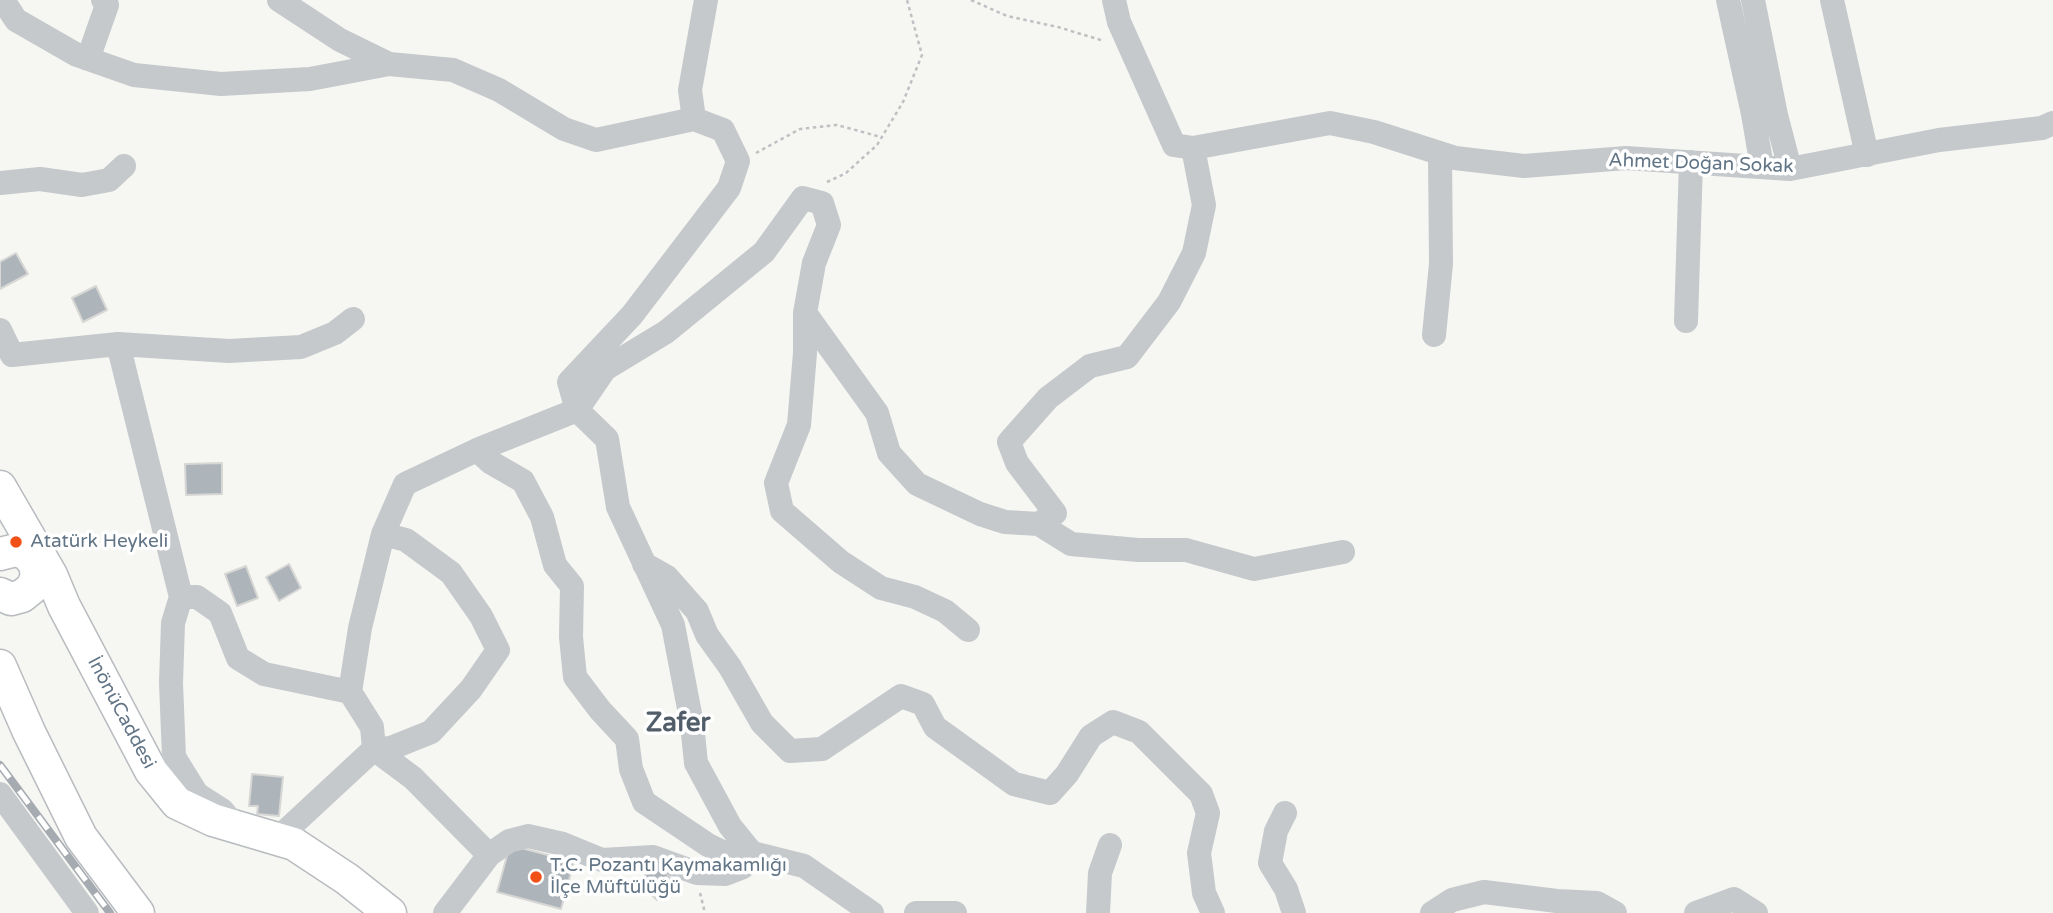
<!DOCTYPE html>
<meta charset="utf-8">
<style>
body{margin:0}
canvas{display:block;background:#f6f6f2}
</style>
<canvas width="2053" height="913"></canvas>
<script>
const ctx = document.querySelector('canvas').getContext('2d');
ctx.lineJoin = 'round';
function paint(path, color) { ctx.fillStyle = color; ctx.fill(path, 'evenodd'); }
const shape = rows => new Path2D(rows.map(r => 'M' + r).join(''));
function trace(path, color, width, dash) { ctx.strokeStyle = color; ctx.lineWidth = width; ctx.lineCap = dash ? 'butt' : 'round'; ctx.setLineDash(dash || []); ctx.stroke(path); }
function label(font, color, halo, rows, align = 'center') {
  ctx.font = font + ' "Varela Round",sans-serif'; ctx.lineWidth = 7; ctx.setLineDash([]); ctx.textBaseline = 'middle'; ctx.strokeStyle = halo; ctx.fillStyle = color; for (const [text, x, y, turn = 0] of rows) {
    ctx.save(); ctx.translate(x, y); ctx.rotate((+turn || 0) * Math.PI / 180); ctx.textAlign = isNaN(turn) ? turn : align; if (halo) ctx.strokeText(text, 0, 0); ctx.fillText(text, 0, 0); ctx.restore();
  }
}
const building = shape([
 [16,253,28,274,0,289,0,262,16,253],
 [96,286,107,310,83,322,72,298,96,286],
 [222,463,222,494,186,495,185,464,222,463],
 [289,564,301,588,279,601,266,577,289,564],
 [246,566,258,598,237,606,225,574,246,566],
 [252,774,283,777,279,816,257,814,258,806,249,806,252,774],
 [510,845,574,862,561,909,497,892,510,845],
 [649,857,674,881,657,900,638,883,648,872,641,865,649,857]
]);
const path = shape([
 [971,0,1007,16,1058,27,1104,41],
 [756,153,800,129,837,125,881,137],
 [827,182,846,173,877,145,903,102,922,55,907,0],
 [700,893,705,913]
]);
const minor = shape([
 [3,0,16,20,77,55,134,75,221,84,310,79,389,64,453,70,499,90,564,129,596,140,694,119,723,130,738,161,729,188,632,315,569,382,577,410,607,439,618,507,673,625,692,724,696,763,730,826,752,853,804,866,872,913],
 [279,0,340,40,389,64],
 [1114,0,1119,22,1174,145,1193,148,1330,123,1374,132,1455,158,1524,166,1626,158,1790,169,1939,140,2042,128,2053,123],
 [1728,0,1753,114,1762,167],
 [1753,0,1776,115,1790,169],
 [1832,0,1867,155],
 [88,59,107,5,103,0],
 [694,119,690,90,706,0],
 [0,183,40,179,82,185,109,180,124,166],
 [805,313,877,413,889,453,917,484,980,514,1005,522,1039,524,1055,513,1017,463,1009,442,1048,398,1090,366,1127,357,1169,302,1194,253,1204,205,1193,148],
 [1686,321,1691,162],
 [0,330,12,355,118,344,181,597,173,623,171,683,174,757,197,794,222,810,231,821],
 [1434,335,1441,264,1440,154],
 [118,344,229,351,301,347,335,333,353,319],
 [1039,524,1071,544,1138,550,1186,550,1254,569,1343,552],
 [644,564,667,577,697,611,707,635,730,667,762,723,790,751,822,749,901,696,923,704,935,727,1014,784,1050,793,1067,774,1091,736,1113,722,1139,732,1201,794,1208,813,1199,853,1204,893,1213,913],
 [181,597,197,597,220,613,238,658,264,674,350,692],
 [374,749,391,748,431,732,471,689,498,650,481,616,451,573,406,540,383,534],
 [374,749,413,778,489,855],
 [0,794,87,913],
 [1285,813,1276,831,1270,863,1286,889,1294,913],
 [277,839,374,749,372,727,350,692,360,628,383,534,405,484,477,450,577,410,605,369,666,332,764,252,803,198,822,203,829,225,814,263,805,313,805,353,799,425,776,483,782,511,841,562,881,588,915,597,945,611,968,630],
 [445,913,489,855,509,841,528,836,563,844,602,860,653,857,697,873,725,874,743,867,752,853,731,856,708,845,644,802,631,769,627,739,600,710,575,677,571,637,572,586,555,565,542,517,523,481,490,462,477,450],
 [916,913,955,913],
 [1098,913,1100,873,1110,845],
 [1432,913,1452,900,1484,892,1557,901,1597,903,1615,913],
 [1696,913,1734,899,1756,913]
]);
const major = shape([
 [0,487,51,575,64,606,151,771,177,803,213,820,294,844,347,879,390,913],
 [0,554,16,550,27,554,35,564,37,576,32,588,22,596,11,599,0,594],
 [0,666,29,732,81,837,138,913]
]);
const rail = shape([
 [0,765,110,913]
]);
const markers = [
 [16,542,7,"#f15117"],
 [536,877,7,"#f15117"]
];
const streetNames = [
 ["Ahmet Doğan Sokak",1701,164,2],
 ["İnönüCaddesi",121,713,62]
];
const poiNames = [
 ["Atatürk Heykeli",30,542],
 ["T.C. Pozantı Kaymakamlığı",550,866],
 ["İlçe Müftülüğü",550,888]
];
const districtNames = [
 ["Zafer",678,724]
];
paint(building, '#adb5bb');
trace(building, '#d7d7d5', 2);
trace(major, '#b8bcc0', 35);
trace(path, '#bec1c3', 2.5, [3.5, 3.5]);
trace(minor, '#c5c9cc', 24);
trace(major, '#fff', 32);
trace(rail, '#a5abb1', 8);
trace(rail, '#fff', 5, [16]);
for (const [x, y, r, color] of markers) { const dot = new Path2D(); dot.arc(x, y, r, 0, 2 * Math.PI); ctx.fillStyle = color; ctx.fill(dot); trace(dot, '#fff', 2.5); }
label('19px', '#627586', '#fff', streetNames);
label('19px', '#627586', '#fff', poiNames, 'left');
label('bold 26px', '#515e6a', '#fff', districtNames);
</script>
